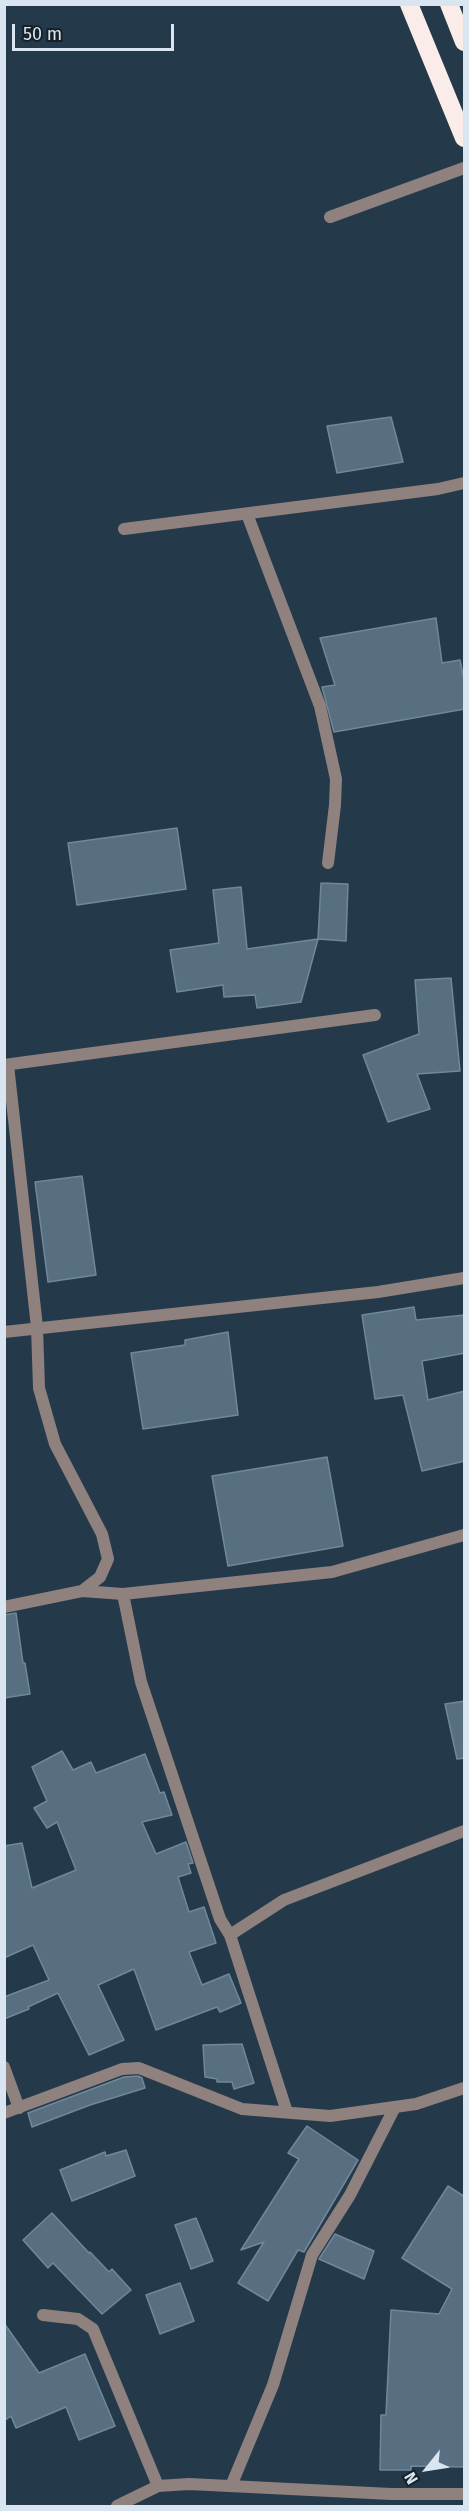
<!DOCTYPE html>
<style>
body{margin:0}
#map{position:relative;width:469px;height:2511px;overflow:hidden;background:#243a4a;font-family:"Fira Sans",sans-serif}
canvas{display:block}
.frame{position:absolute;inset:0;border:6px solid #d9e6f1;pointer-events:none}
.north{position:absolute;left:397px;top:2439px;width:60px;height:60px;-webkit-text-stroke:4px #162027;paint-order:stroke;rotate:240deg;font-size:16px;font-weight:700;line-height:24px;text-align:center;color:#d9e6f1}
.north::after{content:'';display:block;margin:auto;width:21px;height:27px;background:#d9e6f1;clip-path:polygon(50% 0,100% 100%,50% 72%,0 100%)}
.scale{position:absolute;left:12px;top:24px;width:162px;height:27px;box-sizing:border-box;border:3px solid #d9e6f1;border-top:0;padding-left:8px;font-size:18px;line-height:21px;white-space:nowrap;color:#d9e6f1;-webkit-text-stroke:4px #162027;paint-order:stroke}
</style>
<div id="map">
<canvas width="469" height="2511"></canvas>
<div class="frame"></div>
<div class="north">N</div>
<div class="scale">50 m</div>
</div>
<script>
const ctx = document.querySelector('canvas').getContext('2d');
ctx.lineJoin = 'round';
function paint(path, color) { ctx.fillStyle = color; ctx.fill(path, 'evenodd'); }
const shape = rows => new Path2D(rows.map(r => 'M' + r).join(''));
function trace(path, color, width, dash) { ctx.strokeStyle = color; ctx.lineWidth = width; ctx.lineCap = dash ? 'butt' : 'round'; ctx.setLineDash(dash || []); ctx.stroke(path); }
const building = shape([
 [391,417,403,462,337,473,327,426,391,417],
 [436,618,442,663,460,660,465,685,465,709,334,732,322,687,335,685,320,638,436,618],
 [177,828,186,889,77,905,68,843,177,828],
 [321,883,348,884,346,941,318,939,321,883],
 [241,887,247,949,318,939,301,1002,257,1008,255,995,224,997,223,985,177,992,170,950,219,943,213,890,241,887],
 [451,978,460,1071,417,1074,430,1109,388,1122,363,1055,419,1034,415,980,451,978],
 [82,1176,96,1275,48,1282,35,1182,82,1176],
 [414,1307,416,1320,465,1315,465,1353,422,1361,428,1400,465,1391,465,1461,422,1471,403,1395,375,1399,362,1315,414,1307],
 [228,1332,238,1415,143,1429,131,1353,185,1345,185,1340,228,1332],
 [327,1457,343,1546,228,1566,212,1476,327,1457],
 [16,1613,23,1663,25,1663,30,1694,4,1698,4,1615,16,1613],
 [465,1701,465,1758,457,1759,445,1704,465,1701],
 [62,1751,73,1770,91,1762,96,1773,145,1754,160,1793,164,1792,172,1815,142,1822,156,1854,186,1842,193,1863,188,1864,191,1873,178,1877,189,1912,204,1907,216,1943,189,1952,202,1985,229,1974,241,2003,220,2012,217,2007,156,2030,134,1969,98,1985,124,2040,89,2055,58,1993,28,2007,29,2009,4,2019,4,1997,49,1980,33,1945,4,1958,4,1846,22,1843,32,1888,76,1870,57,1822,47,1828,34,1808,47,1801,32,1767,62,1751],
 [242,2044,254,2083,234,2089,232,2082,217,2082,217,2079,205,2077,203,2045,242,2044],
 [138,2076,142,2078,145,2088,90,2105,32,2127,28,2113,124,2077,138,2076],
 [307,2126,358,2160,304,2252,298,2250,268,2301,238,2283,264,2242,241,2250,299,2159,288,2153,307,2126],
 [126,2150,135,2176,72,2201,60,2170,105,2152,106,2156,126,2150],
 [448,2186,465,2197,465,2467,411,2466,411,2470,380,2470,381,2415,386,2415,391,2310,439,2314,452,2289,402,2258,448,2186],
 [52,2213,89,2253,90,2252,109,2272,112,2269,131,2290,102,2314,53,2263,48,2268,23,2240,52,2213],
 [196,2218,213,2261,191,2269,175,2225,196,2218],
 [335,2234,374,2251,364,2279,319,2259,335,2234],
 [180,2283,194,2321,160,2334,146,2295,180,2283],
 [4,2323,39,2373,85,2354,115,2426,79,2440,66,2407,16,2428,11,2416,4,2421,4,2323]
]);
const lane = shape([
 [330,217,464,168],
 [247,514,320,706,336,779,335,805,328,863],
 [124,529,438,489,464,483],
 [43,2315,78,2319,93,2329,158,2486],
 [231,2486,273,2385,312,2255,350,2195,395,2107]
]);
const street = shape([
 [4,1065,375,1015],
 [4,1332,378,1292,464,1278],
 [82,1591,123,1594,332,1572,464,1535],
 [123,1594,141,1682,220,1919,230,1935],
 [4,1607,82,1591,100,1577,108,1559,102,1534,55,1444,39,1388,37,1327,8,1065],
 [4,2067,19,2108],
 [287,2112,230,1935,284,1900,464,1831],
 [4,2113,122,2069,139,2068,242,2109,330,2116,416,2104,464,2088],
 [117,2506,158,2486,189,2484,391,2494,464,2494]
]);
const highway = shape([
 [409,4,464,138],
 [449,4,464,42]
]);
paint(building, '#576f81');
trace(building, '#6f889a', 1.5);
trace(lane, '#8f817e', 12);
trace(street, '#8f817e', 12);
trace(highway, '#faece9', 18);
</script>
